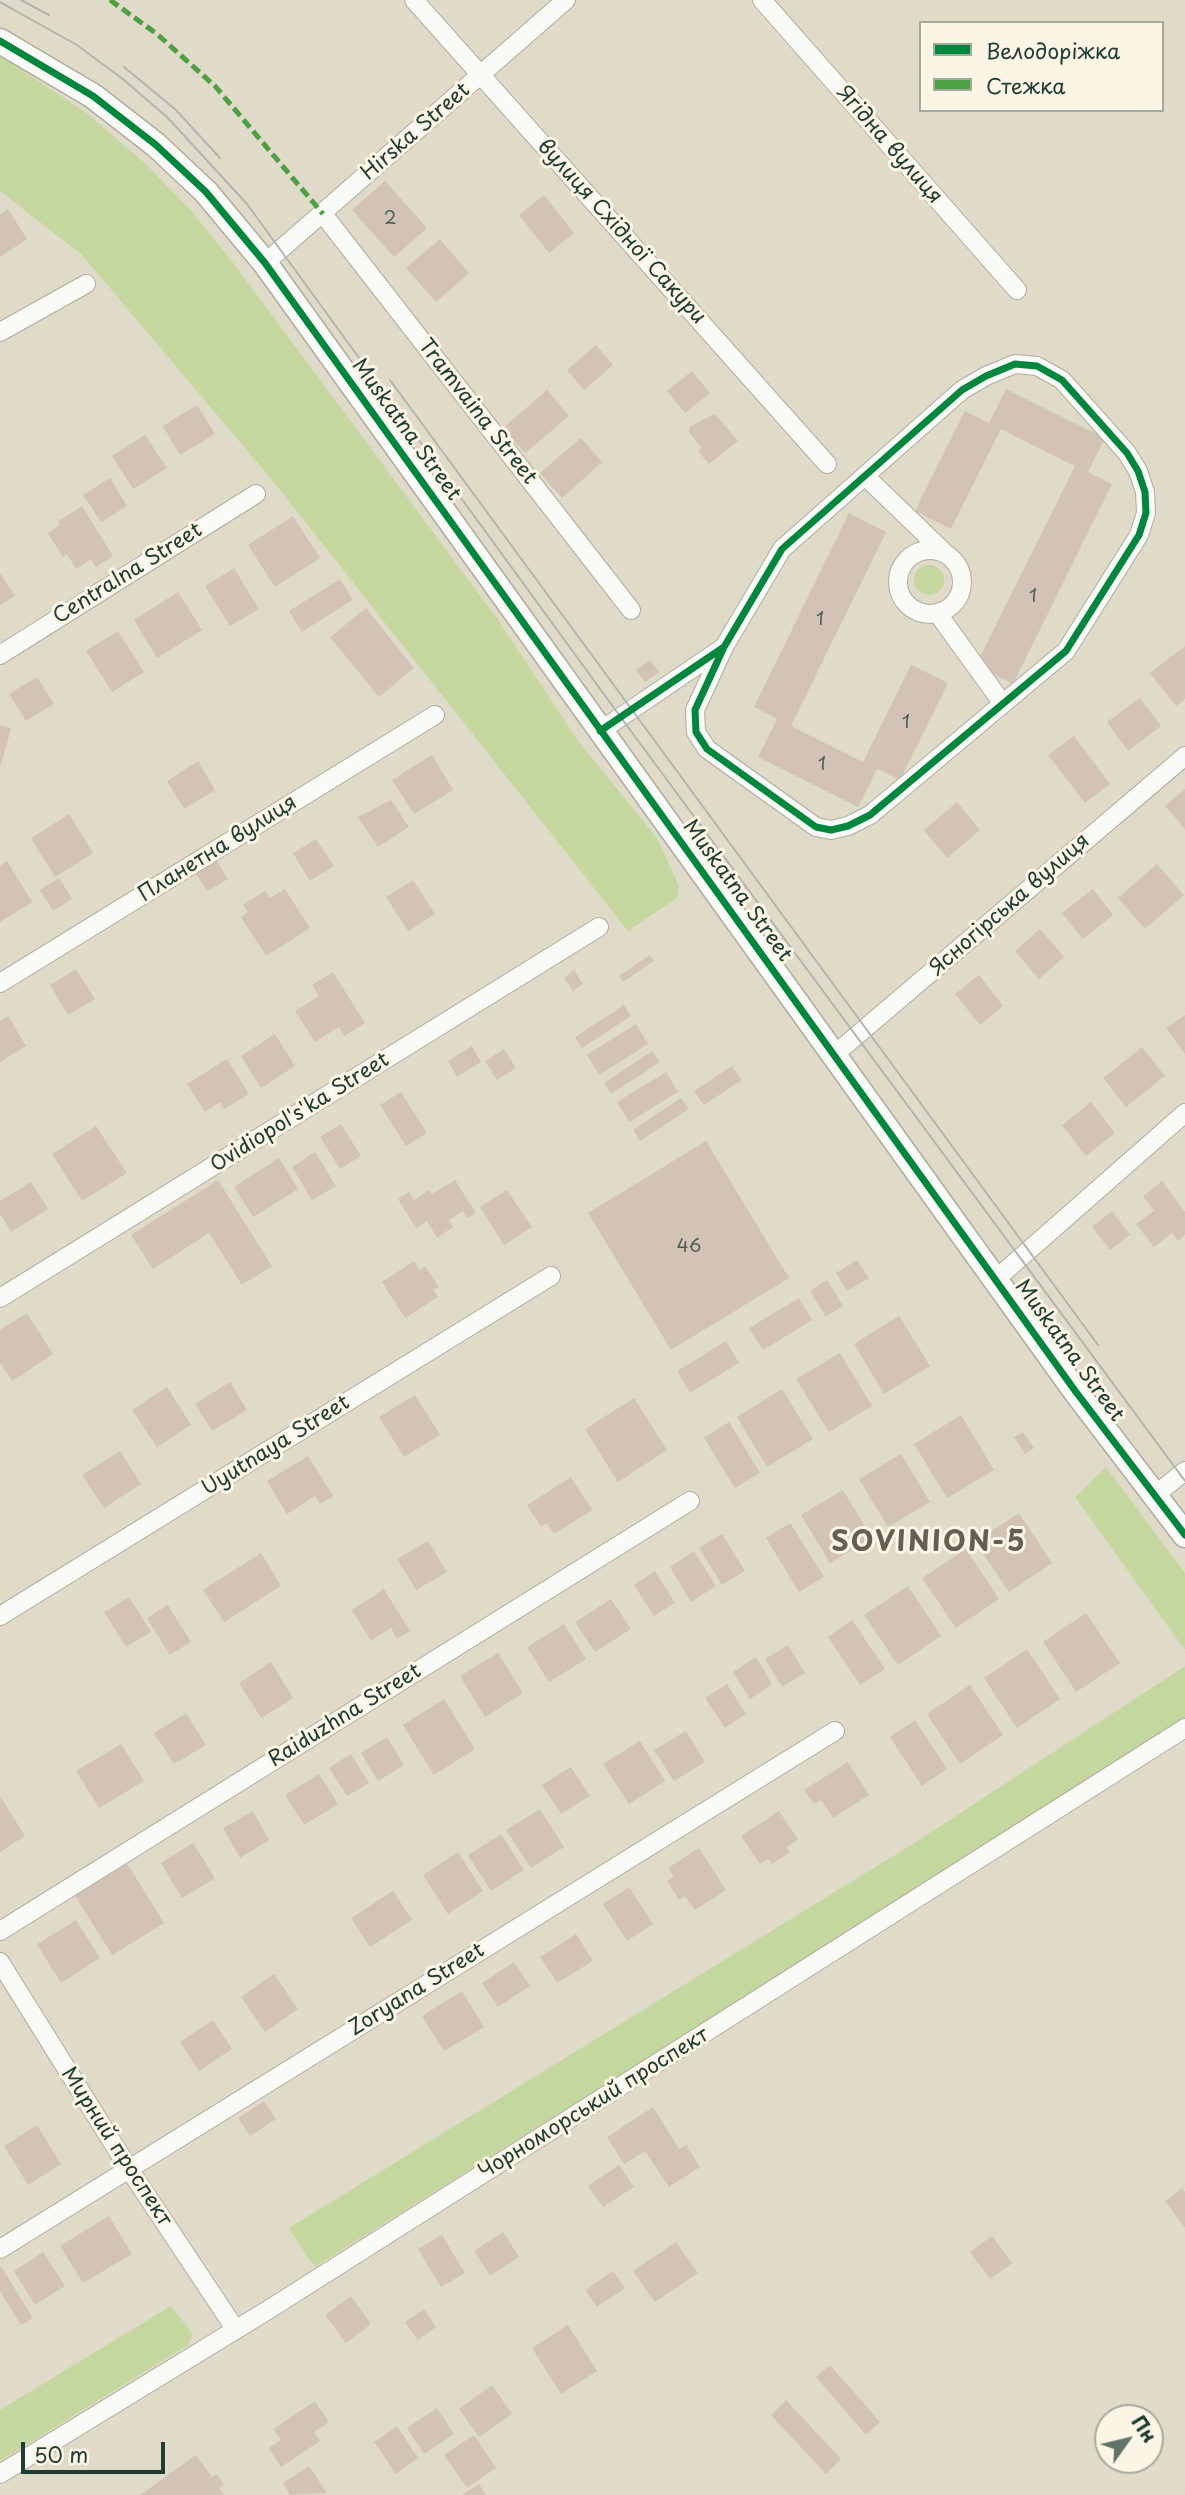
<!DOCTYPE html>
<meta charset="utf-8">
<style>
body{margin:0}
#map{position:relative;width:1185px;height:2495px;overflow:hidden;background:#dfdbc8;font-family:"Playpen Sans",sans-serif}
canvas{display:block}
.legend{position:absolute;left:919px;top:21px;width:245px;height:91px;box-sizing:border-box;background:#fcf5e5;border:2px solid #a4ab9e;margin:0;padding:9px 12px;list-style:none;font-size:21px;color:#1f3d34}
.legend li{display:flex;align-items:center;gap:14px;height:35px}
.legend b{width:35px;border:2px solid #a4ab9e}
.north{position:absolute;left:1094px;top:2404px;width:70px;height:70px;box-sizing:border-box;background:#fcf5e5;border:2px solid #a4ab9e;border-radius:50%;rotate:56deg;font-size:19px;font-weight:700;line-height:28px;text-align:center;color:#1f3d34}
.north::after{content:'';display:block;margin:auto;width:24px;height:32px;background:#627468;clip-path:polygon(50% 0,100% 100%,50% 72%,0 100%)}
.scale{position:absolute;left:21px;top:2442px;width:144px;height:32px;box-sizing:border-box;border:4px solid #1f3d34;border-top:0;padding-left:9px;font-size:21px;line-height:24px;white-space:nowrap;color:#1f3d34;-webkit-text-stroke:5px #fcf5e5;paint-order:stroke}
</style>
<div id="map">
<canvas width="1185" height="2495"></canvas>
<ul class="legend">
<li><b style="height:9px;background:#00873e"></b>Велодоріжка</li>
<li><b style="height:9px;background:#4da043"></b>Стежка</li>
</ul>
<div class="north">Пн</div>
<div class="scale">50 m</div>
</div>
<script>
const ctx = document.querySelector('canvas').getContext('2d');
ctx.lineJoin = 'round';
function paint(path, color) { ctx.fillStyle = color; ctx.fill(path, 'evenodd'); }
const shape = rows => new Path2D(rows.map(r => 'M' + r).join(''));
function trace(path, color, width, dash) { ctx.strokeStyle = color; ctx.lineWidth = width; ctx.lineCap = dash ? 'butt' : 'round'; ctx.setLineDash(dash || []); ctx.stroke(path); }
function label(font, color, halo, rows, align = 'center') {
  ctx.font = font + ' "Playpen Sans",sans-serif'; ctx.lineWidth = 6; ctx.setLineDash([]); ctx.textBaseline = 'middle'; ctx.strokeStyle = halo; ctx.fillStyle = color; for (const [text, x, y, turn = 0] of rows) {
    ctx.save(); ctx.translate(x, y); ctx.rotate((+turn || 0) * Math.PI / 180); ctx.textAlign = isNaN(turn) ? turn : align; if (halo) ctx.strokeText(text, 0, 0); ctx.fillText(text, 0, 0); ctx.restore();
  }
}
const green = shape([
 [0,56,84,111,146,164,193,213,234,264,496,617,579,742,657,838,679,886,677,898,628,931,277,486,82,255,0,191],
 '914 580a15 15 0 1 1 30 0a15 15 0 1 1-30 0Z',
 [1106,1467,1185,1573,1185,1650,1075,1497],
 [1185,1666,1185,1720,316,2266,309,2259,289,2228,916,1842],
 [171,2306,193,2334,188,2345,0,2461,0,2410]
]);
const building = shape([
 [385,181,427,228,394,257,352,210],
 [544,195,574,233,549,253,519,215],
 [8,209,27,239,0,257,0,214],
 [440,239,469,273,436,302,406,268],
 [596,345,613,365,584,390,567,370],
 [692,371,710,393,685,413,667,391],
 [1006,389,1105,438,1088,472,1112,484,1013,684,976,665,1075,466,1001,429,951,529,915,511,965,411,989,423],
 [547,390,569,416,525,453,503,428],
 [197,405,215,434,180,455,163,426],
 [715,414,738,441,709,464,698,451,702,448,690,434,689,427],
 [145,435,167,468,133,489,112,456],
 [581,438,602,462,562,498,540,473],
 [110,478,127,506,101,522,83,495],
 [82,506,113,556,96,567,91,559,76,569,67,554,63,557,48,533,60,525,58,521],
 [849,513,886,532,791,726,863,762,911,665,948,683,900,780,877,769,858,807,758,757,777,719,754,707],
 [293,516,320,558,275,587,248,545],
 [234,568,259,609,230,626,205,586],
 [0,573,15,596,0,605],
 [340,579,353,600,302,632,289,611],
 [178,592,202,630,157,658,134,620],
 [366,608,414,668,379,697,330,637],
 [118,631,144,672,112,692,86,651],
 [1185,646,1185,699,1176,706,1150,673],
 [650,660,659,672,645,682,636,670],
 [37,677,54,704,26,721,9,694],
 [1140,698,1161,726,1128,751,1107,722],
 [0,725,11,729,1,764,0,764],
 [1074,736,1110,784,1085,803,1048,755],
 [432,755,453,790,414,814,392,780],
 [198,761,215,790,184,809,167,781],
 [1185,789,1185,829,1165,806],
 [391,800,409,827,378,847,358,817],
 [957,802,980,830,947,858,924,830],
 [69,814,93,853,55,877,31,838],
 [316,839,334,866,310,881,293,853],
 [214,857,228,879,207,891,194,870],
 [7,861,32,902,0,922,0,866],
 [1157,864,1184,895,1145,929,1118,898],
 [59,878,72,899,53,911,40,890],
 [413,880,435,914,408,931,386,897],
 [285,889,310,928,266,956,241,917,248,912,243,905,265,891,270,898],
 [1093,889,1113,915,1083,939,1062,913],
 [1040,929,1064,957,1039,979,1015,951],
 [650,955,654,961,623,982,619,976],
 [76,969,95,999,68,1015,50,985],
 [574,970,583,984,573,991,564,978],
 [333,972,365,1023,344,1036,339,1027,315,1042,295,1011,319,996,312,985],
 [979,975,1003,1006,980,1025,955,994],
 [624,1005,631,1016,582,1048,575,1037],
 [1185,1015,1185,1054,1166,1028],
 [8,1016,26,1046,0,1062,0,1021],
 [636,1024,648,1044,599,1075,587,1055],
 [275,1034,295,1066,261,1088,241,1056],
 [472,1046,481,1062,457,1077,448,1061],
 [1142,1047,1165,1076,1126,1107,1103,1078],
 [504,1049,516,1068,497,1080,485,1061],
 [652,1051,660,1062,611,1094,604,1083],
 [227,1059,249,1094,224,1109,220,1102,205,1112,187,1084],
 [732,1066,742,1080,704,1105,694,1091],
 [666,1072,678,1092,629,1122,617,1102],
 [401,1092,427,1133,406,1146,380,1105],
 [681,1098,689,1109,640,1141,633,1130],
 [1091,1102,1115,1133,1086,1156,1062,1125],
 [341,1124,361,1156,340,1169,320,1137],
 [96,1126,127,1173,82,1201,52,1154],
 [706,1141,789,1278,671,1350,588,1213],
 [315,1152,336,1186,312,1200,292,1167],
 [279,1158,298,1189,253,1217,234,1187],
 [218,1180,272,1266,242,1285,209,1233,153,1269,131,1235],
 [455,1180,476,1213,467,1218,463,1211,449,1220,453,1227,437,1238,427,1221,416,1228,398,1199,409,1192,414,1200,429,1190,432,1194],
 [1162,1181,1185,1212,1185,1235,1178,1241,1172,1233,1154,1247,1136,1224,1154,1211,1143,1196],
 [31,1182,48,1209,11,1232,0,1214,0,1201],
 [507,1190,532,1227,504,1245,480,1207],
 [1112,1211,1130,1235,1110,1250,1092,1227],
 [857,1260,869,1278,847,1291,836,1273],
 [414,1261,420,1270,425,1266,439,1287,433,1290,438,1297,405,1318,382,1282],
 [827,1280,843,1306,826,1317,810,1291],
 [799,1298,812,1320,763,1350,749,1328],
 [27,1313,53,1354,12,1381,0,1362,0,1330],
 [899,1316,930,1366,884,1394,854,1344],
 [726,1341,739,1363,690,1393,677,1371],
 [840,1353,872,1406,829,1432,796,1379],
 [230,1382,247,1410,212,1431,195,1404],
 [167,1387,191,1425,157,1447,132,1410],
 [782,1389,813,1439,767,1467,737,1417],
 [415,1395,440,1435,404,1457,379,1417],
 [634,1398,667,1450,618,1482,585,1429],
 [961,1415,994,1470,947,1498,914,1444],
 [729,1422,760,1473,735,1488,704,1438],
 [1023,1432,1034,1448,1025,1454,1014,1437],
 [120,1451,141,1484,104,1508,82,1475],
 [901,1454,930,1502,888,1527,859,1479],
 [308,1456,333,1496,320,1504,315,1496,287,1514,267,1481],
 [571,1477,592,1510,554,1534,547,1523,541,1527,527,1505],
 [843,1490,872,1538,830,1563,801,1515],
 [1019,1513,1052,1563,1009,1592,975,1542],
 [790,1523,824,1577,799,1592,766,1538],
 [722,1534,745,1571,722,1585,699,1548],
 [428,1541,447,1572,416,1590,397,1559],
 [966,1549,999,1599,956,1628,922,1578],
 [694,1551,716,1586,691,1602,670,1567],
 [261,1553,281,1586,224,1622,203,1590],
 [655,1571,675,1603,654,1616,634,1585],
 [908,1586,941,1636,898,1665,864,1615],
 [384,1589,410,1631,397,1639,391,1628,371,1641,352,1610],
 [129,1597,151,1632,126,1647,104,1612],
 [611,1599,631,1629,595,1652,575,1622],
 [168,1605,191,1642,170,1655,147,1618],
 [1086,1613,1120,1663,1076,1692,1043,1642],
 [852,1620,885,1669,860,1685,828,1637],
 [564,1624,586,1659,549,1682,527,1647],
 [788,1645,805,1673,782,1687,765,1659],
 [1027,1649,1060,1699,1017,1728,984,1678],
 [498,1653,523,1693,485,1717,460,1676],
 [756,1657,772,1684,750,1699,733,1672],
 [271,1662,293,1698,261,1718,239,1683],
 [727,1684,746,1714,725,1728,705,1698],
 [970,1685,1003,1735,960,1764,927,1714],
 [444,1699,475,1749,434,1775,403,1725],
 [186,1713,206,1745,174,1764,154,1733],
 [915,1720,947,1769,922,1786,890,1737],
 [686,1731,705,1762,674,1781,654,1750],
 [387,1737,404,1765,378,1781,361,1753],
 [640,1741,665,1781,629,1804,603,1764],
 [121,1744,144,1781,99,1808,76,1771],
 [351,1754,369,1783,347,1796,329,1768],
 [848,1762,869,1795,833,1818,821,1800,814,1804,804,1790],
 [571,1767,590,1796,561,1814,542,1785],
 [319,1774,338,1804,304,1825,285,1795],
 [0,1796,25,1836,0,1852],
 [540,1809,564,1847,531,1868,506,1830],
 [253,1811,269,1840,240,1858,223,1828],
 [779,1811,798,1839,787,1847,790,1852,772,1864,768,1859,760,1864,741,1836],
 [501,1834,524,1870,491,1891,468,1855],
 [193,1843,215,1878,182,1898,161,1863],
 [699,1848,726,1890,695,1910,685,1896,679,1900,667,1881,674,1877,668,1868],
 [458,1852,483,1891,448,1914,423,1875],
 [126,1862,164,1923,112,1955,74,1894],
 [629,1887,653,1924,627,1941,603,1904],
 [393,1891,412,1920,370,1947,351,1918],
 [76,1920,100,1958,61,1983,37,1944],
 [576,1934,593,1961,557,1983,540,1957],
 [514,1962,530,1986,498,2007,482,1983],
 [274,1974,298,2009,265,2032,241,1997],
 [462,1991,484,2027,444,2051,422,2016],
 [213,2020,232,2049,199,2071,180,2042],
 [264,2101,276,2119,250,2136,238,2118],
 [653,2107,679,2149,686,2145,700,2167,669,2187,645,2151,624,2164,607,2137],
 [37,2125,61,2164,28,2185,4,2146],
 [619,2165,634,2187,603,2207,588,2186],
 [1182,2188,1185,2192,1185,2228,1165,2201],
 [109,2216,132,2254,83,2283,60,2246],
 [503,2232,519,2257,490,2276,474,2251],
 [442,2235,465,2273,441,2287,418,2249],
 [992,2236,1012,2263,990,2279,970,2252],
 [676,2242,698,2273,655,2302,633,2271],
 [43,2252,65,2286,35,2305,14,2271],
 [0,2265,33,2318,21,2325,0,2291],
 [613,2271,625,2288,597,2307,585,2290],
 [351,2296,371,2324,346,2343,325,2315],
 [424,2309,436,2327,418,2340,405,2322],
 [568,2325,597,2371,561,2394,532,2348],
 [830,2365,880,2422,866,2435,816,2377],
 [492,2385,512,2414,479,2437,459,2409],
 [786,2400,841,2459,826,2474,771,2415],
 [315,2401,329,2422,314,2432,320,2441,281,2467,269,2448,281,2440,273,2429],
 [437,2408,454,2434,424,2454,407,2428],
 [397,2426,418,2458,396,2474,374,2442],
 [474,2435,496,2468,467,2488,444,2455],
 [196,2455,212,2477,217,2474,224,2485,219,2488,224,2495,140,2495],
 [309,2466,327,2493,290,2495,283,2483],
 [479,2484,486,2495,462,2495]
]);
const street = shape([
 [414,0,827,464],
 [762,0,1017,290],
 [323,214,631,610],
 [265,263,566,0],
 [0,332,86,284],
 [865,476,947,555],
 '898 582a32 32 0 1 1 64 0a32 32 0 1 1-64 0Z',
 [938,614,1003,704],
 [0,655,256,494],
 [600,731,724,647,782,549,962,390,986,376,1015,364,1037,366,1062,380,1127,453,1138,471,1145,492,1146,513,1139,535,1066,651,870,815,848,826,831,830,816,827,707,749,696,732,695,710,724,647],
 [0,983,435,715],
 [835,1054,1185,756],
 [996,1279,1185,1113],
 [0,1298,599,927],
 [1154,1496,1185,1471],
 [0,1616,551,1276],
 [0,1931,690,1501],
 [0,1962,129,2169,236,2330],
 [0,2249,835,1731],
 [0,2474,268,2310,1185,1728]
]);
const secondary = shape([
 [0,41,93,96,156,145,206,192,265,263,1076,1392,1185,1535]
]);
const tram = shape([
 [21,0,49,15],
 [0,2,77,45,124,80,168,118,247,204,622,719,1185,1481],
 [124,67,176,110,220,158],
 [390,380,1098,1345]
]);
const quiet = shape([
 [110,0,157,34,215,86,323,214]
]);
const cycleway = shape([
 [0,41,93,96,156,145,206,192,265,263,1076,1392,1185,1535],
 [600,731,724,647,782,549,962,390,986,376,1015,364,1037,366,1062,380,1127,453,1138,471,1145,492,1146,513,1139,535,1066,651,870,815,848,826,831,830,816,827,707,749,696,732,695,710,724,647]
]);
const numberNames = [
 ["2",390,219],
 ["1",1033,597],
 ["1",820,620],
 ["1",906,723],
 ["1",822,765],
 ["46",689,1247]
];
const streetNames = [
 ["Hirska Street",416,132,-41],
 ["Ягідна вулиця",889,145,49],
 ["вулиця Східної Сакури",621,232,48],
 ["Tramvaina Street",477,412,52],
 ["Muskatna Street",406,430,54],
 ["Centralna Street",128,574,-32],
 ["Планетна вулиця",218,849,-32],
 ["Muskatna Street",737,891,54],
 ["Ясногірська вулиця",1010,905,-41],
 ["Ovidiopol's'ka Street",300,1113,-32],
 ["Muskatna Street",1069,1351,54],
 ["Uyutnaya Street",276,1446,-32],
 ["Raiduzhna Street",345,1716,-32],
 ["Zoryana Street",417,1990,-32],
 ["Чорноморський проспект",594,2104,-32],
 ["Мирний проспект",116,2147,57]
];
const districtNames = [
 ["SOVINION-5",929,1543]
];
paint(green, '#c4d79f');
paint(building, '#d3c3b7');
trace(street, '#adada0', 20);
trace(secondary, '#adada0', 27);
trace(street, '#fafaf7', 18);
trace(secondary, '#fafaf7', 24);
trace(tram, '#b1b4b0', 2);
trace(quiet, '#4da043', 5, [10, 5]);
trace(cycleway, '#00873e', 7);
label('18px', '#4c5e55', null, numberNames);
label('21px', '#1f3d34', '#fcf5e5', streetNames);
ctx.letterSpacing = '2px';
label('bold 28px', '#665e52', '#fcf5e5', districtNames);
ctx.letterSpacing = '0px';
</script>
